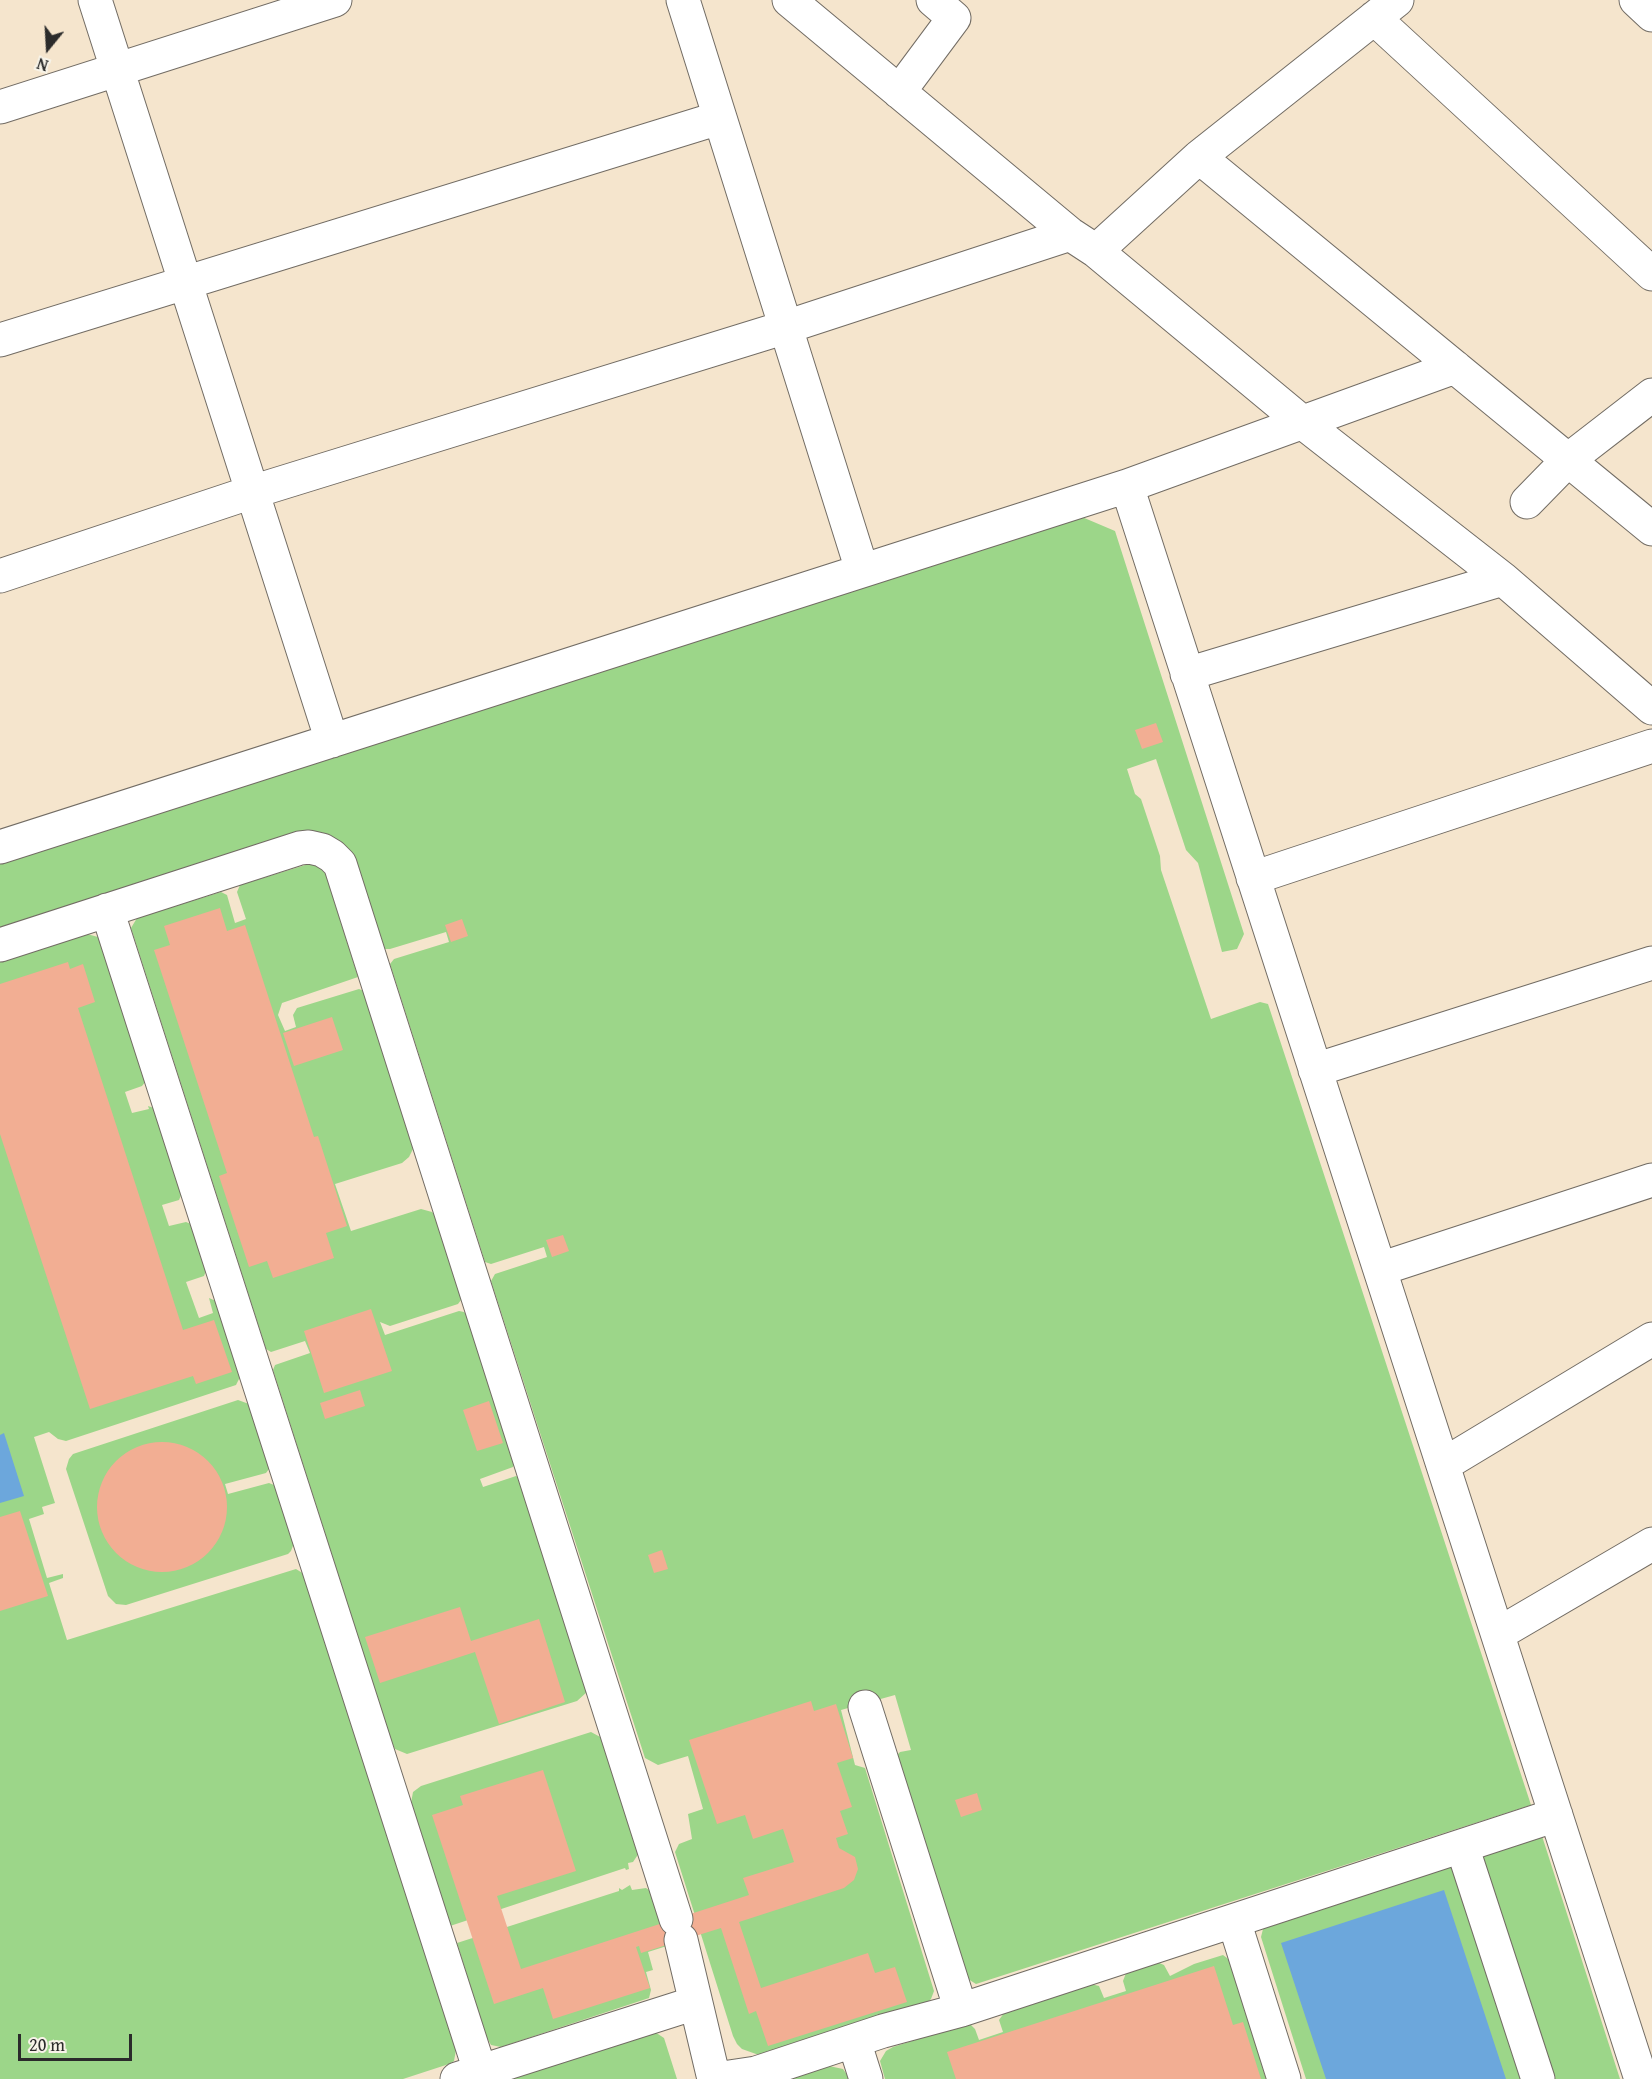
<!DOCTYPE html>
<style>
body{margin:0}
#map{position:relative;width:1652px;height:2079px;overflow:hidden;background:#f5e5cd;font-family:"Gentium Book Plus",serif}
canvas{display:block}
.north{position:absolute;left:18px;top:18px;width:60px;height:60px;-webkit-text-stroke:4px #f7f3e8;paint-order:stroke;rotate:198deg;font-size:16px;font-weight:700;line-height:24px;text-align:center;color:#2b2b2b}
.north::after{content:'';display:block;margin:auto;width:21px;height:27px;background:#2b2b2b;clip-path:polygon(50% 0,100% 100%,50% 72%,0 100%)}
.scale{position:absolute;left:18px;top:2034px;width:114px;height:27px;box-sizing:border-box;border:3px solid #2b2b2b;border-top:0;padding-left:8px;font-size:18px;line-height:21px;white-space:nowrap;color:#2b2b2b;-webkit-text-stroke:4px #f7f3e8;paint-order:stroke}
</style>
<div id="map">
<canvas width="1652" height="2079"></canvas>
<div class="north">N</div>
<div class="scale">20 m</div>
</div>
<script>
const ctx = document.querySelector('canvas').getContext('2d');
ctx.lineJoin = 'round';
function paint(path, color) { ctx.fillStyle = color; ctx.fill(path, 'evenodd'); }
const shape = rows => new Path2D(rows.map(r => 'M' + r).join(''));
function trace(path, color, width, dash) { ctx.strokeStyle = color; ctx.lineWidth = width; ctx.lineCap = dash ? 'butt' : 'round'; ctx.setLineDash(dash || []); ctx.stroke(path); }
const green = shape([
 [1082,517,1115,531,1244,934,1237,949,1222,952,1198,863,1186,850,1156,759,1127,769,1135,794,1141,799,1160,856,1161,870,1211,1019,1260,1002,1268,1004,1531,1805,976,1984,968,1979,897,1755,900,1752,911,1750,895,1695,841,1710,855,1765,865,1768,934,1991,931,1999,928,2002,763,2055,756,2054,742,2049,737,2044,733,2036,675,1852,679,1844,692,1839,688,1814,703,1809,688,1756,658,1765,645,1758,491,1281,495,1274,547,1257,544,1247,491,1264,485,1262,390,964,394,959,449,942,446,932,390,949,385,949,354,857,341,842,324,833,315,832,0,929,0,863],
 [312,863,324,869,358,977,282,1003,278,1015,285,1031,296,1027,293,1015,297,1008,359,989,364,991,413,1149,409,1157,402,1163,335,1184,351,1231,421,1209,432,1212,436,1217,461,1300,458,1304,390,1326,380,1322,385,1335,459,1311,464,1312,468,1317,515,1463,513,1467,480,1479,483,1487,516,1476,521,1479,587,1692,577,1701,407,1754,395,1749,392,1743,273,1370,275,1365,310,1353,305,1341,271,1352,266,1349,131,928,137,918,221,892,227,895,235,923,246,919,237,892,240,885],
 [87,934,98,937,146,1081,142,1086,125,1092,132,1113,149,1109,148,1106,154,1108,182,1193,179,1200,162,1205,169,1226,186,1222,191,1224,206,1271,204,1276,186,1282,199,1318,213,1313,209,1298,216,1301,240,1377,236,1385,66,1441,58,1439,49,1432,34,1437,55,1503,42,1507,44,1514,29,1519,47,1578,63,1574,63,1578,49,1583,67,1640,296,1569,304,1574,456,2050,454,2061,449,2064,403,2079,0,2079,0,962],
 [238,1400,249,1404,269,1469,266,1473,225,1484,228,1494,269,1483,274,1485,294,1543,291,1551,288,1554,126,1605,116,1604,108,1596,66,1469,69,1459,73,1454],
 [591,1732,604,1739,639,1853,633,1862,628,1863,629,1869,626,1870,625,1868,450,1926,411,1803,413,1792,421,1786],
 [1542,1836,1620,2079,1547,2079,1478,1857],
 [1453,1865,1530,2079,1306,2079,1261,1937,1263,1929,1266,1926],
 [630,1885,632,1890,646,1888,653,1893,670,1945,648,1952,653,1970,646,1972,651,1990,649,1998,501,2047,491,2045,486,2036,457,1943,619,1891,619,1888,622,1890],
 [1223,1955,1227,1958,1231,1963,1266,2079,885,2079,880,2061,886,2051,893,2047,966,2024,970,2024,975,2029,979,2040,1003,2032,999,2020,1004,2013,1091,1984,1099,1986,1104,1998,1126,1991,1123,1981,1126,1973,1157,1962,1164,1965,1170,1976,1194,1964],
 [655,2032,664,2038,677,2079,512,2079],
 [829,2066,843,2069,850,2079,789,2079]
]);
const water = shape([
 [4,1433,24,1496,0,1503,0,1435],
 [1444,1890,1506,2079,1326,2079,1281,1943]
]);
const building = shape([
 [1156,723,1163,742,1142,749,1135,730],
 [220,908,227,931,245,925,314,1137,318,1136,347,1226,326,1233,334,1258,273,1278,267,1261,249,1267,219,1176,227,1173,154,950,170,945,164,926],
 [462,919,468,936,451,942,445,925],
 [68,962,70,969,83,964,95,1002,78,1008,183,1330,214,1320,232,1372,196,1384,193,1376,90,1409,0,1134,0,984],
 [332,1017,343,1050,294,1066,283,1033],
 [563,1235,569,1251,552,1257,546,1240],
 [371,1309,392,1371,324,1393,304,1331],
 [360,1390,365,1406,325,1419,320,1403],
 [489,1401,503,1443,477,1451,463,1410],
 '97 1507a65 65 0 1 1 130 0a65 65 0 1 1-130 0Z',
 [20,1511,48,1596,0,1611,0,1517],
 [662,1550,668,1569,654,1573,648,1555],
 [460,1607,471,1641,539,1619,565,1702,499,1724,475,1652,380,1683,365,1637],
 [811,1701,814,1711,836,1704,853,1758,837,1763,852,1807,840,1811,848,1834,836,1838,839,1848,855,1857,858,1869,854,1880,844,1888,739,1922,761,1988,868,1953,875,1973,895,1967,907,2002,768,2046,756,2011,749,2014,721,1928,641,1953,639,1946,636,1947,650,1988,553,2019,543,1988,494,2004,432,1815,463,1805,460,1796,543,1770,576,1871,497,1896,521,1969,749,1895,743,1878,794,1862,783,1829,753,1839,745,1815,717,1824,689,1740],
 [977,1793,982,1810,961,1817,955,1800],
 [1214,1966,1233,2025,1243,2022,1261,2079,956,2079,947,2052]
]);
const minor = shape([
 [95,0,332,741],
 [683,0,862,570],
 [789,0,1070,234,1096,251,1302,422,1503,579,1652,708],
 [1636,0,1652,15],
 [1374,18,1652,274],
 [899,92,954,18,933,0],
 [0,107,335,0],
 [1199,157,1652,529],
 [1096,251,1199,157,1397,0],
 [0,340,719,118],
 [1127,486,1641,2079],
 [1527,502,1568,460,1652,395],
 [0,576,252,492,786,327,1070,234],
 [1187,674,1503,579],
 [0,847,1127,486,1455,367],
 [1253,878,1652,746],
 [107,910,480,2071],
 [0,945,300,848,309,847,322,850,332,856,340,864,676,1919],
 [1315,1070,1652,963],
 [1380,1269,1652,1180],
 [1443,1465,1652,1339],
 [1498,1634,1652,1544],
 [865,1707,961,2010],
 [1462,1846,1538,2079],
 [1234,1921,1284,2079],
 [681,1940,714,2079],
 [854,2041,866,2079],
 [457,2079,695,2003],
 [716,2079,756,2073,883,2031,961,2010,1556,1815]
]);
paint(green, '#9cd689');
paint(water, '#6ca7dc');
paint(building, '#f2ae93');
trace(minor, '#726c64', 35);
trace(minor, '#fff', 33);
</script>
